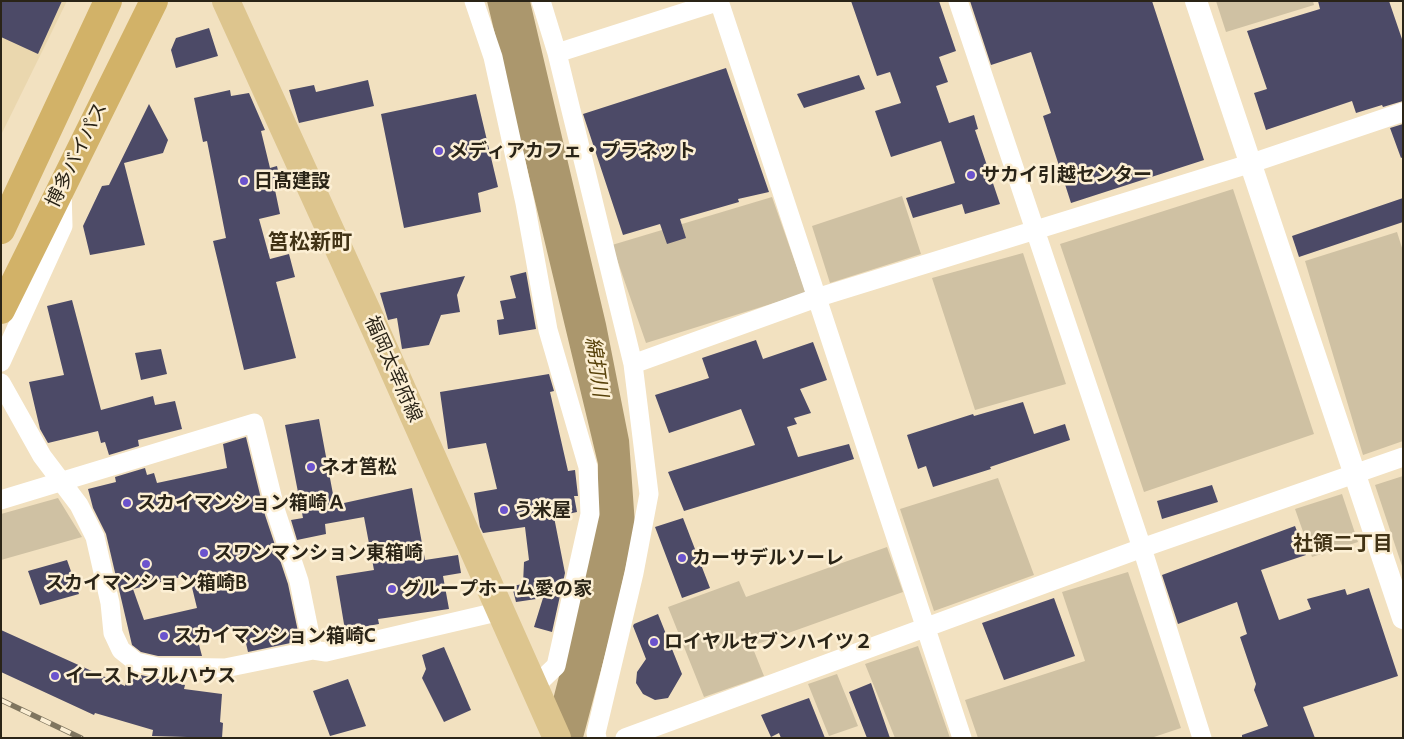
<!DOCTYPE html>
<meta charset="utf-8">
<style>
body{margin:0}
#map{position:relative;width:1404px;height:739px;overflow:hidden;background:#f2e1c0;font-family:Cabin,sans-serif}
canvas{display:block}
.frame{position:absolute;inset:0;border:2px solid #2a2417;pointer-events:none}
</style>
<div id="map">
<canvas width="1404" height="739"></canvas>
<div class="frame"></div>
</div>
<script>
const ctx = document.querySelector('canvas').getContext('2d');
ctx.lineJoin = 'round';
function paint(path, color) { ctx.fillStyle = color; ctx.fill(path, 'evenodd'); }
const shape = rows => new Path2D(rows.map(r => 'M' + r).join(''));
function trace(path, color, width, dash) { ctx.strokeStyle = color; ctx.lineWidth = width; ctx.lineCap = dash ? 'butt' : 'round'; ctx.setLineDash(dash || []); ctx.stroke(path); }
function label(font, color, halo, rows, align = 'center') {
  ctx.font = font + ' Cabin,"Noto Sans JP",sans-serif'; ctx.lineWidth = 5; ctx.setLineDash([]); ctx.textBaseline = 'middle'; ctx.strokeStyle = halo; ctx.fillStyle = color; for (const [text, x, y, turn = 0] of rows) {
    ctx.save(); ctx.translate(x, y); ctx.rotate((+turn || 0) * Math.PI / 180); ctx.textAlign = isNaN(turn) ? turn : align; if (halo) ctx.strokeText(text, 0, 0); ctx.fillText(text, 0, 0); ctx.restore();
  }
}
const built = shape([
 [1,1,67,1,1,135]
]);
const green = shape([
 [1216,1,1313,1,1314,5,1226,32],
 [1233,189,1314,434,1144,492,1060,244],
 [902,196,921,254,830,283,812,226],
 [772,197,806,293,646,343,612,245],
 [1397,232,1403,251,1403,441,1363,455,1305,261],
 [1023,253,1066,384,975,410,932,278],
 [1403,476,1403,569,1375,485],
 [998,478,1034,575,934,611,900,509],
 [1342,494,1358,542,1312,557,1295,509],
 [58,498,82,537,1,560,1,514],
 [887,547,903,592,752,646,764,676,704,697,668,607,739,581,746,597],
 [1128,572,1181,728,1151,738,978,738,965,700,1085,661,1062,592],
 [918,646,950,738,895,738,865,664],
 [837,674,858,726,829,736,808,684]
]);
const water = shape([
 [487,1,530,1,606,324,629,440,635,525,614,621,583,738,543,738,577,607,597,515,598,464]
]);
const building = shape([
 [1,1,62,1,38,54,1,37],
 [851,1,939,1,956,51,939,57,948,82,936,86,949,123,974,115,978,129,975,130,1000,204,965,214,962,204,913,218,906,198,955,183,941,141,891,157,875,111,901,103,890,72,877,76],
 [970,1,1152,1,1204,160,1071,203,1043,116,1051,113,1031,52,991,65],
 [1318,1,1389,1,1403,42,1403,101,1383,107,1382,105,1356,113,1352,101,1266,130,1254,93,1267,89,1247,31,1320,9],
 [209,28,218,56,176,68,171,50,176,38],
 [726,68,769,192,738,199,739,202,680,219,686,238,667,244,660,224,623,235,583,114],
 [859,75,865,89,804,108,797,94],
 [368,80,374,106,299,123,289,90,314,85,316,92],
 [230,90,231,96,249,93,265,130,261,131,270,168,277,166,282,189,275,190,280,214,259,219,270,259,289,254,295,277,276,282,296,358,244,370,213,241,226,238,207,141,203,142,194,98],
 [476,94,498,187,478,193,481,212,404,228,381,114],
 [149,104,168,140,163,153,124,163,145,245,90,255,83,226,102,186,109,185],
 [1403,124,1403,157,1401,158,1390,128],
 [1403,198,1403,222,1299,257,1292,236],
 [526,272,536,329,499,335,497,320,504,319,500,301,516,298,510,276],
 [465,276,457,295,460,312,441,315,429,345,402,349,397,318,388,320,380,293],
 [72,300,101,410,153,396,155,405,175,401,182,429,138,440,139,446,109,455,105,442,101,443,98,431,48,443,40,429,29,382,64,375,47,306],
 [756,340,763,359,813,342,827,380,800,389,811,413,794,418,797,424,787,427,798,457,849,444,854,459,684,511,668,472,755,445,741,409,669,433,655,395,709,378,702,358],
 [161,349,167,374,141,380,135,353],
 [549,374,554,391,550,392,568,471,575,470,578,496,574,496,577,512,554,517,565,573,552,632,534,627,543,598,516,602,512,586,523,584,524,562,529,560,525,527,483,533,480,527,474,493,497,489,486,443,448,449,440,392],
 [1023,402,1034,434,1065,424,1070,440,990,467,991,469,933,487,926,466,918,469,907,435,973,414,974,416],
 [319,419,335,505,412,488,425,560,458,555,461,573,443,576,449,609,378,619,379,624,345,630,336,576,374,570,364,517,325,524,326,534,297,540,291,520,303,518,285,425],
 [246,437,265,515,288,584,300,641,248,652,242,626,197,637,202,656,158,656,141,652,132,645,106,534,93,508,88,489,116,482,115,477,145,468,147,475,154,473,157,483,227,468,223,444],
 [189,575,197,608,144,620,133,589],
 [1212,485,1218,502,1162,519,1157,501],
 [683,518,710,588,682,598,655,527],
 [1295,526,1306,555,1261,570,1279,620,1311,609,1307,599,1345,589,1347,595,1369,588,1398,676,1303,707,1315,738,1242,738,1242,735,1268,726,1254,690,1256,684,1240,637,1247,634,1237,602,1178,624,1162,575],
 [67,560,79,594,40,605,28,571],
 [1054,598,1075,656,1004,680,982,623],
 [658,614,682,674,668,698,655,700,643,694,636,683,637,672,646,659,633,626,634,624],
 [1,630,125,686,128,674,142,679,141,675,185,685,184,689,222,694,220,722,223,723,222,738,152,736,153,730,95,713,94,715,1,672],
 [444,647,471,710,444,722,422,678,426,669,422,655],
 [348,679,366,726,330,736,313,691],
 [871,683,890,738,867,738,849,692],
 [809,698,825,738,781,738,779,733,771,737,761,715]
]);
const minor = shape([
 [474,1,493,57,525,203,548,330,588,467,590,514,556,666,535,686],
 [541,1,557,53,633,364,649,494,634,573,596,733,597,738],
 [719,1,962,738],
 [958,1,1142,548,1202,738],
 [557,53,720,1],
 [1,362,63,226,62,190],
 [633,364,816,298,1252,163,1403,112],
 [1,383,42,456,79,505,95,537,110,603,113,633,121,650,136,662,157,667,225,668,313,650,326,652,501,611],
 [1,500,254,423,276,512,299,581,313,650],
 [625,738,1142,548,1403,457]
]);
const tertiary = shape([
 [1196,1,1403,618]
]);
const primary = shape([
 [226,1,377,333,557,738]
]);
const trunk = shape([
 [1,230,108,1],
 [1,310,154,1]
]);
const rail = shape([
 [1,700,81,738]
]);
const markers = [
 [439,151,5,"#6b53cd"],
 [971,175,5,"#6b53cd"],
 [244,181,5,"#6b53cd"],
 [311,467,5,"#6b53cd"],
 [127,503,5,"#6b53cd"],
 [504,510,5,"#6b53cd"],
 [204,553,5,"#6b53cd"],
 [682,558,5,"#6b53cd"],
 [146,564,5,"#6b53cd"],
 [392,589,5,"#6b53cd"],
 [164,636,5,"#6b53cd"],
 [654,642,5,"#6b53cd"],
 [55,676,5,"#6b53cd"]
];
const poiNames = [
 ["メディアカフェ・プラネット",449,151],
 ["サカイ引越センター",981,175],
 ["日髙建設",254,181],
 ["ネオ筥松",321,467],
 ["スカイマンション箱崎Ａ",137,503],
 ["う米屋",514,510],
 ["スワンマンション東箱崎",214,553],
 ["カーサデルソーレ",692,558],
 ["スカイマンション箱崎B",146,583,"center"],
 ["グループホーム愛の家",402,589],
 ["スカイマンション箱崎C",174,636],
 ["ロイヤルセブンハイツ２",664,642],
 ["イーストフルハウス",65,676]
];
const streetNames = [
 ["博多バイパス",77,155,-64],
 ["福岡太宰府線",393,369,66]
];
const waterNames = [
 ["綿打川",596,367,82]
];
const neighbourhoodNames = [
 ["社領二丁目",1343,544]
];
const quarterNames = [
 ["筥松新町",310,243]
];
paint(built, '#ead7ae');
paint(green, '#cfc1a3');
paint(water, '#ab976d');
paint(building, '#4c4a67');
trace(minor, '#fff', 19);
trace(tertiary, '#fff', 22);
trace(primary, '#ddc58e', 28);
trace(trunk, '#d2b268', 28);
trace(rail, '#7f755f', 5.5);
trace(rail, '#fcefd4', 4, [11]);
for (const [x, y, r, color] of markers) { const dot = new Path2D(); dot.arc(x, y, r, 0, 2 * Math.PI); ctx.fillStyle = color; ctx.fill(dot); trace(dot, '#fcefd4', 2); }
label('bold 19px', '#2a2417', '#fcefd4', poiNames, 'left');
label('19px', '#2a2417', '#fcefd4', streetNames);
label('italic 20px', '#564009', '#fcefd4', waterNames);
label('bold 20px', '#413316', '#fcefd4', neighbourhoodNames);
label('bold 21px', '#413316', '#fcefd4', quarterNames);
</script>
